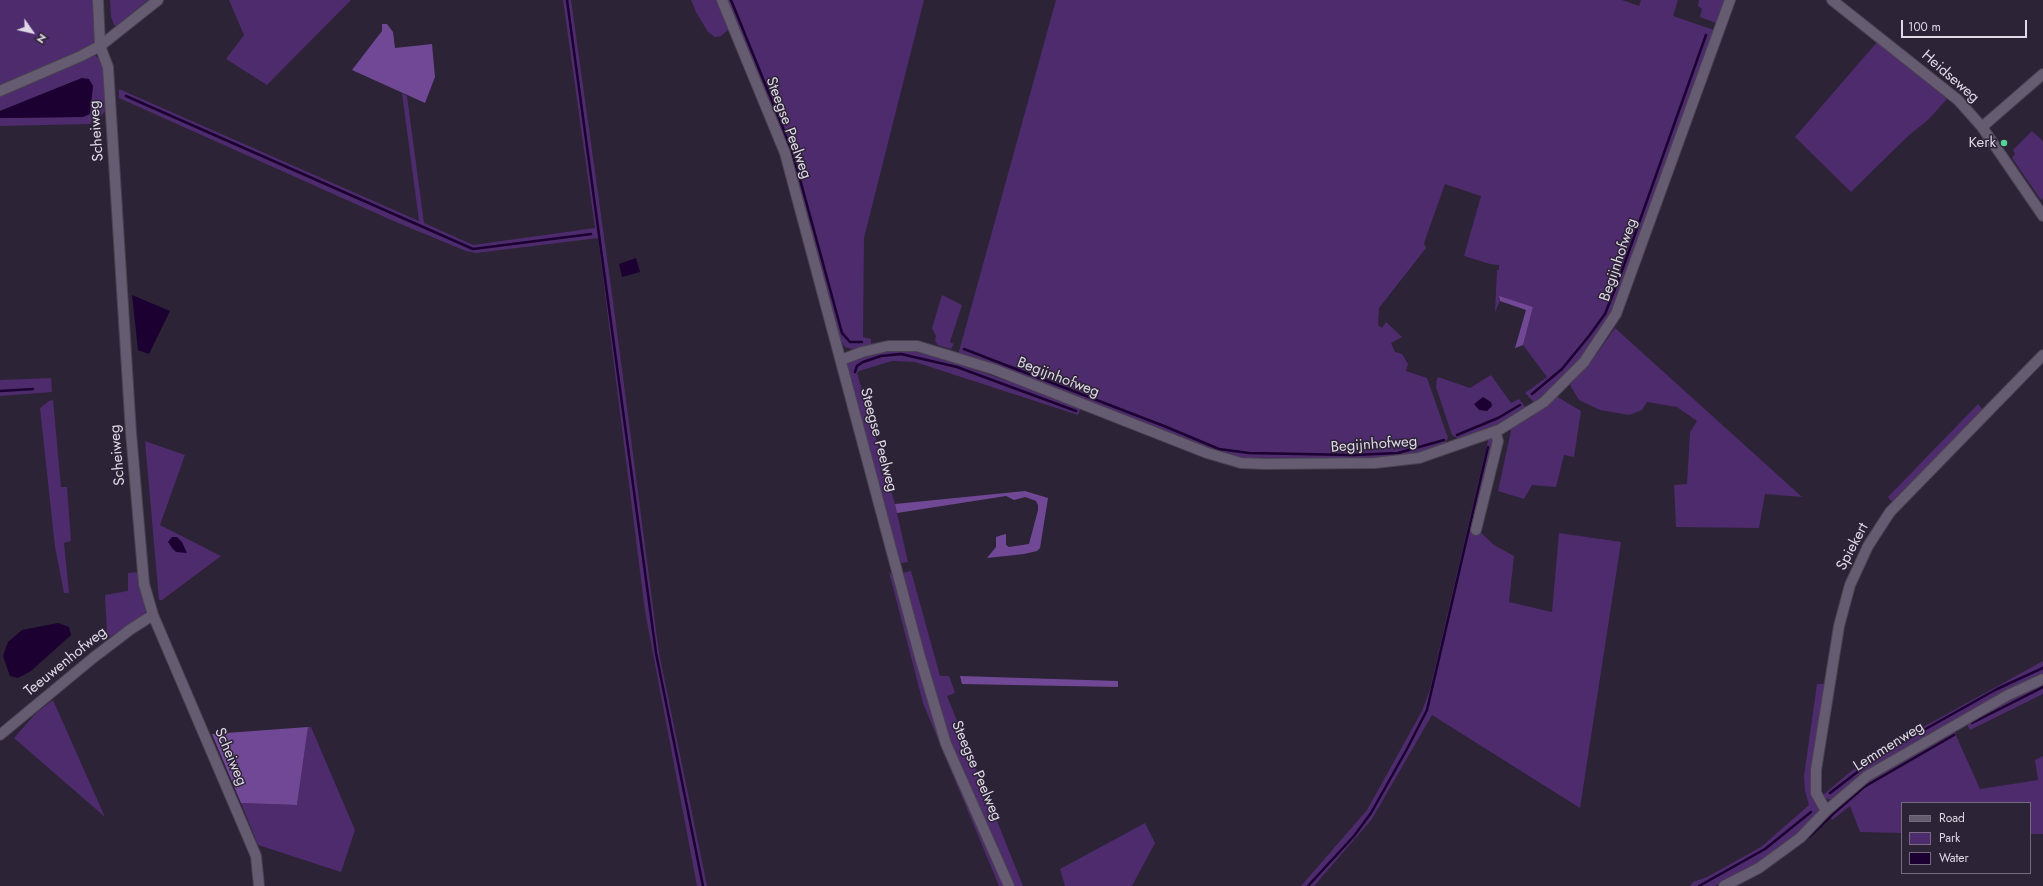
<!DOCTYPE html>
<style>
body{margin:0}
#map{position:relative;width:2043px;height:886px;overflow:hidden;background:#2c2336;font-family:Jost,sans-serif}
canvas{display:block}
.legend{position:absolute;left:1901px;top:802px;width:130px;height:72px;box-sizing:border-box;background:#2c2336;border:1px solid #746c7c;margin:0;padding:5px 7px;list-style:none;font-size:12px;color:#dfdae6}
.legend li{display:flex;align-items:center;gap:8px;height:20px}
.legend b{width:20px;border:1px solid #746c7c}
.north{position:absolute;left:12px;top:12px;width:40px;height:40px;-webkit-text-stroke:3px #2c2336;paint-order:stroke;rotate:124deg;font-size:11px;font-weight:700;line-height:16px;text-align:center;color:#dfdae6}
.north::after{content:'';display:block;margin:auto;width:14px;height:18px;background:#dfdae6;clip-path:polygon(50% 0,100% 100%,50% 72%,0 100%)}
.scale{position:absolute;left:1901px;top:20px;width:126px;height:18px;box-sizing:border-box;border:2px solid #dfdae6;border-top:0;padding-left:5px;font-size:12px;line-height:14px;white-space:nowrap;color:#dfdae6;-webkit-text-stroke:3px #2c2336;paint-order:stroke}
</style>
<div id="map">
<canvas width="2043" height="886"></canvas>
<ul class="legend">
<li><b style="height:5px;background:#665c71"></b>Road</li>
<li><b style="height:11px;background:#4e2b6d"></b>Park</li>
<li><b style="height:11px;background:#1c0032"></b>Water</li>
</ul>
<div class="north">N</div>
<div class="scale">100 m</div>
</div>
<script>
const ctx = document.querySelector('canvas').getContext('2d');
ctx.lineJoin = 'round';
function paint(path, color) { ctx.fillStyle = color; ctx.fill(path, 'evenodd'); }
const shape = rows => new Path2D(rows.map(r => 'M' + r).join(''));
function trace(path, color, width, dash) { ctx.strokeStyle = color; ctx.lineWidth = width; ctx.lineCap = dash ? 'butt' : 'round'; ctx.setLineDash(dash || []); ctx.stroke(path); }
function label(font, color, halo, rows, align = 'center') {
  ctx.font = font + ' Jost,sans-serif'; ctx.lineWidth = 3; ctx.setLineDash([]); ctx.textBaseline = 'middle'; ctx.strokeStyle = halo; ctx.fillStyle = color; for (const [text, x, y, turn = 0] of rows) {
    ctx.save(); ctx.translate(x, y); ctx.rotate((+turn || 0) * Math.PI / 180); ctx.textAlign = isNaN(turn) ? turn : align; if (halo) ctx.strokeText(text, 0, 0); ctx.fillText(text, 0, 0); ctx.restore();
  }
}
const green = shape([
 [0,0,98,0,97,43,0,89],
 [110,0,148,0,116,26,114,25,111,17],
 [229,0,351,0,267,85,226,59,244,35],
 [563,0,571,0,613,301,659,653,707,886,697,886,645,611,598,238,476,253,466,251,398,223,119,98,119,89,419,221,402,93,407,96,424,223,473,245,595,228],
 [691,0,718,0,729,29,727,31,721,36,715,37,708,32,696,12],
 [727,0,924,0,864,238,863,337,871,339,871,346,855,350,845,347,838,337,797,180],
 [1056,0,1622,0,1639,6,1641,0,1678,0,1673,16,1714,30,1627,275,1607,320,1583,357,1554,386,1534,402,1525,393,1547,377,1523,345,1533,307,1498,298,1500,301,1495,312,1497,270,1499,270,1499,265,1490,264,1464,256,1481,196,1445,184,1424,243,1426,248,1379,308,1378,325,1382,328,1386,322,1402,337,1391,343,1395,352,1402,354,1408,364,1406,371,1427,378,1448,438,1442,447,1409,457,1301,462,1231,457,958,355],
 [1699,0,1725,0,1716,23,1700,17,1702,9,1698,6],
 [1878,41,1947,99,1928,120,1908,136,1851,192,1795,137],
 [95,55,103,63,106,111,98,118,90,124,0,126,0,118,83,117,82,78,0,111,0,97],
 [2032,131,2043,141,2043,198,2041,200,2012,158,2015,154,2013,150],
 [942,295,962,305,950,342,954,344,951,349,938,345,935,341,936,336,932,328],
 [1615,328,1802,497,1765,494,1759,528,1676,527,1674,485,1687,484,1690,432,1697,421,1677,407,1647,402,1642,410,1629,415,1600,410,1579,400,1570,385,1596,355],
 [893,349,916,352,959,364,1081,407,1078,415,915,362,892,361,859,371,857,373,895,504,908,562,901,563,897,561,846,371,847,364,863,354],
 [1491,375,1511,403,1519,399,1526,408,1494,427,1462,439,1457,438,1452,435,1436,387,1437,379,1438,377,1470,388],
 [51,378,52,392,0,396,0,380],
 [1556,396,1581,411,1574,457,1564,455,1556,487,1532,485,1524,499,1498,491,1511,431,1510,428],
 [53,400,61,487,67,487,71,541,64,543,69,593,64,593,55,547,40,408,49,401],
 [1978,404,1984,411,1894,504,1888,497],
 [1489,436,1493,438,1496,443,1475,527,1494,545,1514,556,1509,602,1552,612,1559,533,1621,542,1580,808,1432,715,1372,819,1314,886,1301,886,1367,810,1422,711,1430,689],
 [145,441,185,455,160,525,221,556,162,600,159,600],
 [911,571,940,676,949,676,955,693,947,696,1023,886,1012,886,939,718,902,573],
 [140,572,146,607,145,614,110,637,107,633,105,595,128,591,128,573],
 [889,572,895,577,924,686,1007,886,999,886,923,703],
 [2043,661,2043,675,2026,682,1834,800,1827,799,1823,795,1850,772,1885,748],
 [1817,684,1825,684,1813,763,1819,810,1817,816,1801,832,1756,864,1715,886,1690,886,1693,882,1707,877,1761,847,1809,805,1805,791,1804,776],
 [2043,684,2043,694,1970,730,1966,723,2032,688],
 [53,700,105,817,14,738,36,713],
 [308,727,311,727,355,830,341,872,258,845,241,803,297,805],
 [1954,731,1980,789,2038,780,2035,760,2043,756,2043,834,2030,834,2030,803,1902,803,1902,833,1860,832,1850,806,1832,820,1829,812,1864,783],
 [1145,823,1155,843,1132,886,1065,886,1060,869]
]);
const forest = shape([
 [382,24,387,24,393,32,395,48,432,44,435,77,425,103,352,70,382,31],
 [1499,296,1533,307,1523,345,1515,348,1526,310,1500,301],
 [1025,491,1048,498,1040,548,1037,551,1024,554,987,558,996,547,996,537,1002,535,1006,534,1006,545,1009,547,1029,544,1038,510,1038,505,1036,501,1025,497,1014,500,1006,496,897,513,895,504],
 [960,676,1118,681,1118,687,962,684],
 [308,727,297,805,241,803,212,734]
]);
const water = shape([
 [82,78,89,79,93,86,90,114,83,117,0,118,0,111],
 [636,258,640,272,622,277,619,264],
 [132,295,170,311,149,354,138,350],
 [1483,397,1491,402,1492,406,1487,411,1479,410,1474,404],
 [172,537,177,537,182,542,187,553,176,552,172,548,168,542],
 [58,623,69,627,71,635,31,671,18,678,10,676,3,656,8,642,22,630]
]);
const stream = shape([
 [567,0,656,653,703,886],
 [731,0,783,128,798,172,842,333,850,342,862,342],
 [126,96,473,249,591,234],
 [964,349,1164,426,1219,449,1249,453,1353,455,1398,453,1444,440],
 [855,372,857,366,863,362,881,356,901,354,957,367,1076,411],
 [0,391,33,389],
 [1532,394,1562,369,1589,336,1605,314,1619,279,1706,35],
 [1457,435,1498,418,1520,405],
 [1972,723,2043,687],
 [1830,793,1881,754,1997,689,2043,668],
 [1809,837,1833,814,1864,787,1954,735],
 [1308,886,1354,836,1371,813,1407,749,1427,710,1488,447],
 [1699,886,1765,849,1811,812]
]);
const minor = shape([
 [98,0,100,46,108,67,131,433,144,584,153,615,256,856,259,886],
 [722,0,785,153,920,657,946,744,1009,886],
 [1832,0,1958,100,1982,127,2043,216],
 [0,91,81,56,100,46,158,0],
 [1982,127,2043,74],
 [841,360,862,352,888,346,917,346,993,369,1207,453,1241,463,1266,464,1375,463,1419,458,1499,430,1544,402,1584,362,1616,314,1730,0],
 [1476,530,1498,441,1495,431],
 [0,735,93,658,131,629,153,615],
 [1826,811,1816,793,1816,770,1839,626,1850,585,1868,546,1890,512,2043,355],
 [1724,886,1759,868,1800,838,1826,811,1867,776,2008,695,2043,679]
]);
const markers = [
 [2004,143,4,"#54d395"]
];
const streetNames = [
 ["Heidseweg",1950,77,41],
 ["Steegse Peelweg",788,128,70],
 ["Scheiweg",97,131,-94],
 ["Begijnhofweg",1619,260,-71],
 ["Begijnhofweg",1058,378,21],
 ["Steegse Peelweg",878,440,75],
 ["Begijnhofweg",1374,445,-4],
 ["Scheiweg",118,455,-95],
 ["Spiekert",1853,547,-62],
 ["Teeuwenhofweg",66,662,-39],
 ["Lemmenweg",1889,747,-32],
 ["Scheiweg",230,757,67],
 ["Steegse Peelweg",976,771,67]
];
const poiNames = [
 ["Kerk",1996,143]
];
paint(green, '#4e2b6d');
paint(forest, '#714896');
paint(water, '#1c0032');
trace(stream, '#1c0032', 2.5);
trace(minor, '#494251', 12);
trace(minor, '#665c71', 10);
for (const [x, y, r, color] of markers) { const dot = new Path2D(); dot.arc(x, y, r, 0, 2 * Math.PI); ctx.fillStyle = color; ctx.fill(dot); trace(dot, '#2c2336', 1.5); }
label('15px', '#dfdae6', '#2c2336', streetNames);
label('15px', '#dfdae6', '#2c2336', poiNames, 'right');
</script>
